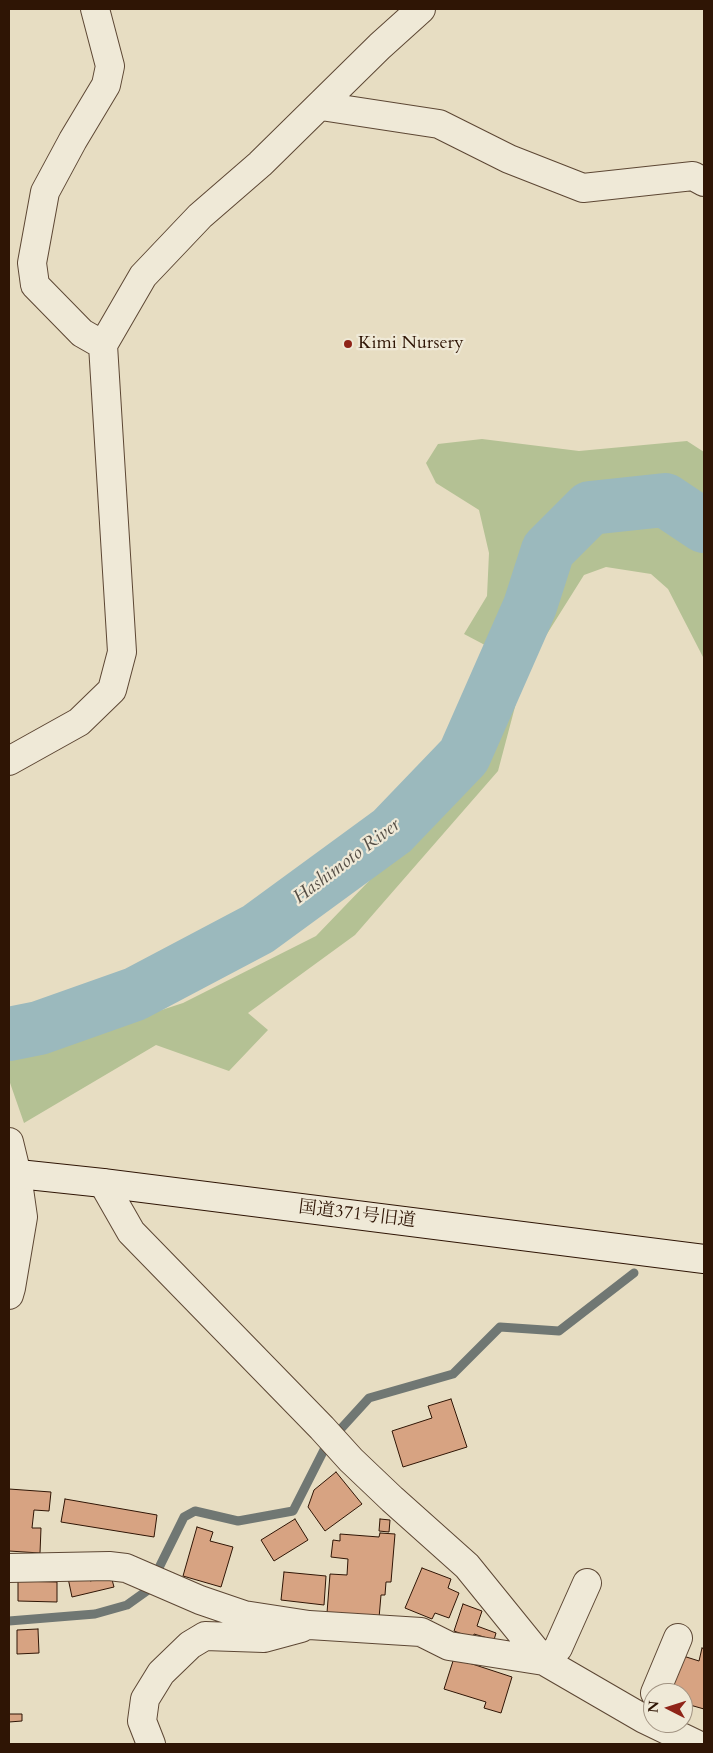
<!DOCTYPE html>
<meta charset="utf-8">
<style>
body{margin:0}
#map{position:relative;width:713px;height:1753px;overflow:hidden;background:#e7ddc2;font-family:Cardo,serif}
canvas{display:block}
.frame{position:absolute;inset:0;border:10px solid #2f1505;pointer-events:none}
.north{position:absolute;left:643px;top:1683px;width:50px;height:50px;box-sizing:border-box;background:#efe9d7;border:1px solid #a29483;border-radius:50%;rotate:275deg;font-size:14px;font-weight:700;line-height:20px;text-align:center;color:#2f1505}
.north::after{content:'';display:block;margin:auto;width:18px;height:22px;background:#8f2418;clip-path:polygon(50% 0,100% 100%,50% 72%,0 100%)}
</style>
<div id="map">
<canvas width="713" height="1753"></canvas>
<div class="frame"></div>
<div class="north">N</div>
</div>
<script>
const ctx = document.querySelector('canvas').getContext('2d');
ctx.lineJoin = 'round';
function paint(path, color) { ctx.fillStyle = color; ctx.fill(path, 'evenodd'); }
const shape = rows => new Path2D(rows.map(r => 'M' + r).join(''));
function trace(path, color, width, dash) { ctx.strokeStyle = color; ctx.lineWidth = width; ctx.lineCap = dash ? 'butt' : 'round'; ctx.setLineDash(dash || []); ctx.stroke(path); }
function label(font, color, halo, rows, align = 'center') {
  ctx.font = font + ' Cardo,"Noto Serif JP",serif'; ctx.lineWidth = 4.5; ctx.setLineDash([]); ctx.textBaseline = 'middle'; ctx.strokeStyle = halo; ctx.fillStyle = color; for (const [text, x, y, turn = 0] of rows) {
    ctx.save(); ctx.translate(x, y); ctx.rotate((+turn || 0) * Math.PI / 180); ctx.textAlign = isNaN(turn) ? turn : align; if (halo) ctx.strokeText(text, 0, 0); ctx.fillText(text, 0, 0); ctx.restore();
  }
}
const green = shape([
 [482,439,579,451,687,441,704,452,704,659,668,589,651,574,606,567,584,575,525,669,498,771,355,935,248,1013,268,1030,229,1071,156,1045,24,1123,9,1080,9,1060,183,1003,316,936,446,801,517,662,464,634,487,596,489,553,479,510,436,483,426,463,438,444]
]);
const stream = shape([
 [9,1621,95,1614,127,1605,148,1590,184,1517,195,1511,238,1521,293,1511,327,1444,369,1398,453,1374,500,1327,559,1331,634,1273]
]);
const river = shape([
 [9,1034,39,1028,135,994,258,929,392,831,464,756,530,606,548,550,590,508,665,500,704,526]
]);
const building = shape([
 [451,1399,467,1447,403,1467,392,1431,432,1418,428,1406,451,1399],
 [336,1472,362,1504,325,1531,308,1507,314,1490,336,1472],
 [9,1489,51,1492,49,1511,34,1510,32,1528,41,1528,40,1553,9,1551,9,1489],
 [65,1499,157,1515,154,1537,61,1522,65,1499],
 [295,1519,308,1540,274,1561,261,1540,295,1519],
 [380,1519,390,1520,389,1532,379,1531,380,1519],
 [197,1527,213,1532,210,1541,233,1547,221,1587,183,1576,197,1527],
 [380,1533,395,1534,391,1582,386,1582,385,1595,381,1595,379,1618,327,1613,330,1574,347,1575,348,1559,331,1557,333,1540,340,1541,340,1534,379,1537,380,1533],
 [422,1568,451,1579,448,1588,459,1593,449,1618,435,1613,432,1619,405,1608,422,1568],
 [284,1572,326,1576,324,1605,281,1600,284,1572],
 [88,1574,90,1581,111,1576,114,1587,72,1597,68,1578,88,1574],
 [18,1581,57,1582,57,1602,18,1601,18,1581],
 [463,1604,482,1611,477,1626,496,1633,494,1640,474,1634,473,1638,454,1631,463,1604],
 [38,1629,39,1653,17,1654,17,1630,38,1629],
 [702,1648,704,1649,704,1709,683,1703,683,1693,669,1693,680,1655,699,1661,702,1648],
 [454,1658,512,1677,501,1713,484,1708,486,1702,444,1689,454,1658],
 [9,1714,22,1714,22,1721,9,1722,9,1714]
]);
const street = shape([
 [95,9,110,66,106,85,73,140,45,192,32,263,35,285,82,333,103,345],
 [321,106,439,124,509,159,583,188,693,176,704,182],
 [9,761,79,722,112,690,122,652,103,345,143,276,200,216,260,164,380,46,421,9],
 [9,1142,17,1175,23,1217,11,1288,9,1295],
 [103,1183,131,1232,322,1428,351,1460,392,1499,467,1566,544,1661,644,1719,696,1744],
 [9,1568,109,1566,126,1568,200,1600,244,1615,309,1625,421,1632,449,1646,544,1661],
 [544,1661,558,1648,587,1583],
 [655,1693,678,1638],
 [151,1744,142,1721,145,1699,161,1673,190,1645,205,1636,264,1638,301,1628]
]);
const secondary = shape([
 [9,1173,103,1183,704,1259]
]);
const markers = [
 [348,344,5,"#8f2418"]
];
const poiNames = [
 ["Kimi Nursery",358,344]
];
const streetNames = [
 ["国道371号旧道",357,1215,7]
];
const waterNames = [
 ["Hashimoto River",347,862,-37]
];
paint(green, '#b4c194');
trace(stream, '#707773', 9);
trace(river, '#9bb9bd', 54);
paint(building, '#d7a382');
trace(building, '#2f1505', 1);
trace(street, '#5d4734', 30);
trace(secondary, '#2f1505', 30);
trace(street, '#efe9d7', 28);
trace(secondary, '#efe9d7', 28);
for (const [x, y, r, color] of markers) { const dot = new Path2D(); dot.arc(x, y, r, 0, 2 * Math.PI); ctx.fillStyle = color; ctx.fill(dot); trace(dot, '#efe9d7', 2); }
label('18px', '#2f1505', '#efe9d7', poiNames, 'left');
label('18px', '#2f1505', '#efe9d7', streetNames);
label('italic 19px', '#554e45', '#efe9d7', waterNames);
</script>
